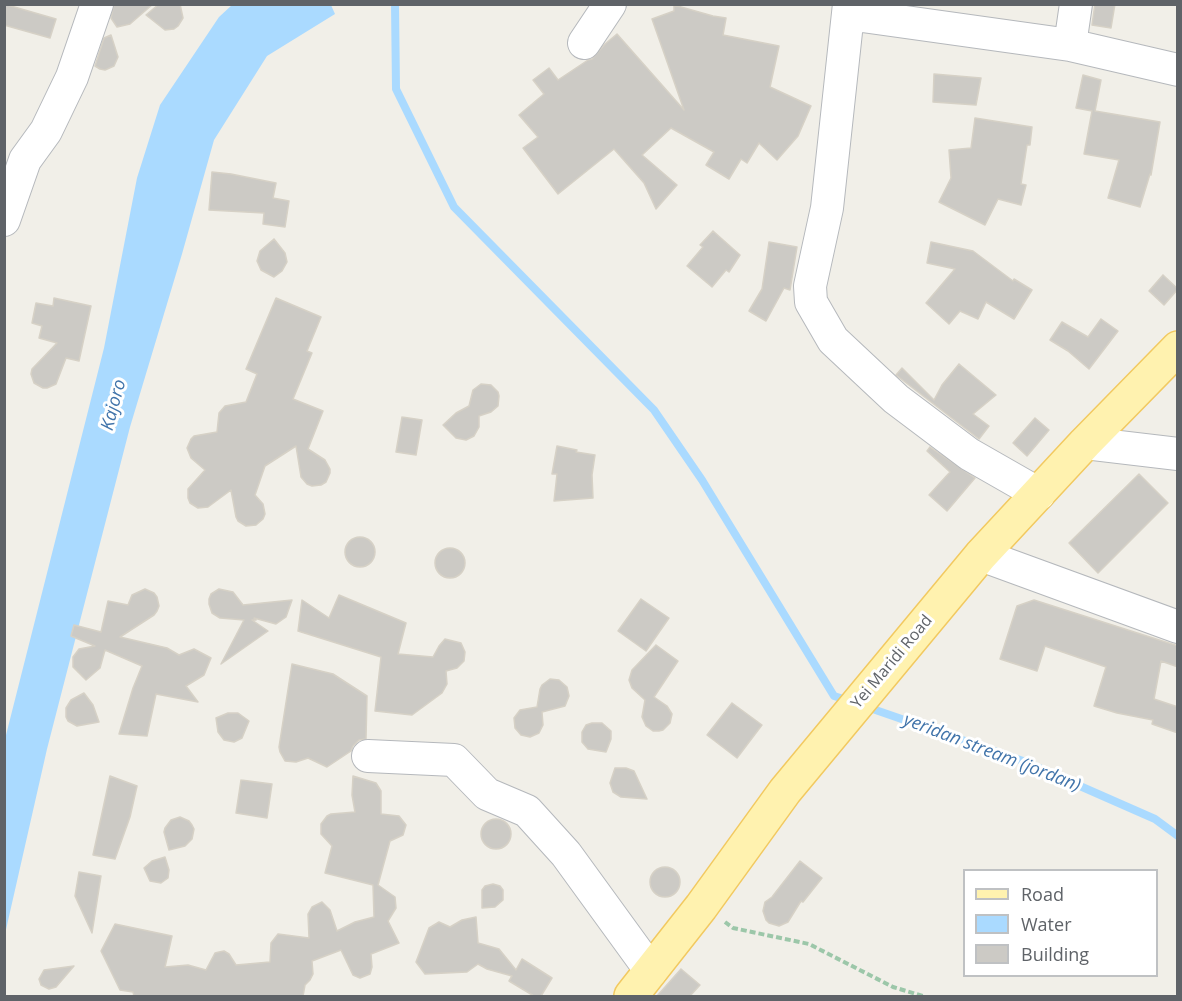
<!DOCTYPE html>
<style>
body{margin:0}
#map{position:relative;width:1182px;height:1001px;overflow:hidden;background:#f1efe8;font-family:"Open Sans",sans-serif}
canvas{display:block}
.frame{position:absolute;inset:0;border:6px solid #5f6368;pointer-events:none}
.legend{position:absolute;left:963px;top:869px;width:195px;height:108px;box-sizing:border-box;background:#fff;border:2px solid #bfc1c3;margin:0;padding:8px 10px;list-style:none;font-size:18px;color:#5f6368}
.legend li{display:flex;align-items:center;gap:12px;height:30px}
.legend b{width:30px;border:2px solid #bfc1c3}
</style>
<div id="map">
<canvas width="1182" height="1001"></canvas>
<div class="frame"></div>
<ul class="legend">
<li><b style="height:8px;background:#fff2af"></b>Road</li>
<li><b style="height:16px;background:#aadaff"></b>Water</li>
<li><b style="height:16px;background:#cccac5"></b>Building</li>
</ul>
</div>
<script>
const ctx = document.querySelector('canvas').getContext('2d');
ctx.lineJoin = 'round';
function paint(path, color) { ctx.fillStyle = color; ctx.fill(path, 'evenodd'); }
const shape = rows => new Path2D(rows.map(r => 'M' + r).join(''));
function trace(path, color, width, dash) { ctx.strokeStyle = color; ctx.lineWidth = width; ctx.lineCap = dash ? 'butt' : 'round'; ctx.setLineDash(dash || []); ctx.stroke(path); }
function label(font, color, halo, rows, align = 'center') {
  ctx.font = font + ' "Open Sans",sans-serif'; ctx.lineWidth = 6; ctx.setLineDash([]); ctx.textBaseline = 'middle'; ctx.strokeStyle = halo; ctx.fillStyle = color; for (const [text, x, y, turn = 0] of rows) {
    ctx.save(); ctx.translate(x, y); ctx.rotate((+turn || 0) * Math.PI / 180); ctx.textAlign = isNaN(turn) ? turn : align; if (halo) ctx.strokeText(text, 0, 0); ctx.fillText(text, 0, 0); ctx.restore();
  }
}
const water = shape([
 [232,5,331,5,335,14,267,56,214,140,182,254,130,427,47,749,5,934,5,739,104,348,137,178,160,105,219,17]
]);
const stream = shape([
 [395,4,396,89,454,207,654,410,702,480,834,696,850,701],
 [864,706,1023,761,1155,819,1178,836]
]);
const building = shape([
 [4,4,56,19,50,38,4,25,4,4],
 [114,4,153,4,130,24,117,27,111,18,114,4],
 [159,4,180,4,183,18,178,26,174,29,165,30,146,15,159,4],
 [1095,4,1115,4,1111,28,1092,25,1095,4],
 [674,5,713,16,726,18,723,35,779,46,770,87,811,106,798,136,777,160,759,143,747,163,741,159,729,179,706,165,714,152,671,128,642,155,677,185,656,209,644,183,614,149,558,194,523,148,538,137,519,115,544,94,533,80,549,68,558,80,588,60,592,59,605,44,617,34,684,110,652,19,674,11,674,5],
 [111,35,118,57,114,66,105,70,100,69,95,66,104,38,111,35],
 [934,74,981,78,976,105,933,102,934,74],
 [1083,75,1101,80,1095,111,1160,122,1151,175,1150,174,1140,207,1108,198,1119,160,1084,154,1092,111,1076,108,1083,75],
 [975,118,1032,127,1030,145,1027,145,1021,184,1026,185,1021,205,998,199,985,225,939,202,951,178,949,150,971,148,975,118],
 [212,172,231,174,276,183,273,198,289,201,285,227,263,224,264,213,209,210,212,172],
 [713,231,740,255,729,272,726,270,712,287,687,266,703,247,700,245,713,231],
 [274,239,285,253,287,262,282,271,274,277,261,270,257,261,260,251,274,239],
 [769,242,797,247,790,290,784,288,766,321,749,311,762,289,769,242],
 [931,242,973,251,1013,281,1014,279,1032,290,1014,319,986,302,978,319,960,311,949,324,926,303,955,269,927,263,931,242],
 [1163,275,1178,289,1164,305,1149,291,1163,275],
 [54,298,91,306,79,361,66,358,56,384,47,388,43,388,34,383,31,374,32,369,57,343,39,338,42,326,32,323,36,303,53,306,54,298],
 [276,298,321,317,307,351,312,353,293,399,323,411,308,449,325,460,330,469,330,473,326,482,321,485,312,486,307,484,301,477,296,446,265,466,255,495,263,504,265,514,263,519,256,525,246,526,238,521,236,517,231,490,208,507,198,508,190,503,188,498,188,489,205,470,191,458,187,448,191,439,194,436,217,432,219,413,225,406,246,402,257,374,246,369,276,298],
 [1101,319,1118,331,1089,369,1068,351,1050,340,1062,322,1088,337,1101,319],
 [959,364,996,395,973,414,989,426,979,439,896,375,902,368,934,400,942,385,959,364],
 [481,384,491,385,498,392,499,396,498,406,491,412,479,416,479,427,474,436,466,440,456,438,443,425,456,413,469,406,473,390,481,384],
 [402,417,422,420,416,455,396,452,402,417],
 [1035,418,1049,430,1027,456,1013,443,1035,418],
 [557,446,577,450,576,452,595,455,592,475,593,498,554,501,557,474,552,474,557,446],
 [930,447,975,478,947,511,929,495,950,472,927,451,930,447],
 [1139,474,1168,503,1098,573,1069,543,1139,474],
 '345 552a15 15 0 1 1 30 0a15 15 0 1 1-30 0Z',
 '435 563a15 15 0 1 1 30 0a15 15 0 1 1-30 0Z',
 [145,589,154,593,157,597,159,606,157,611,154,615,120,637,167,648,179,655,194,649,211,658,204,675,186,686,198,702,156,694,147,736,119,734,133,688,142,666,105,650,100,668,86,680,73,667,73,657,79,649,95,646,71,636,74,625,101,632,108,601,128,605,132,595,145,589],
 [219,589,233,592,243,605,292,600,286,617,276,624,254,618,256,620,252,620,268,631,221,664,244,620,220,618,212,613,209,604,209,599,211,594,219,589],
 [339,595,406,623,398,654,433,657,439,646,445,639,461,643,465,652,464,661,457,668,446,671,447,684,442,693,412,715,375,711,381,657,298,631,302,600,329,618,339,595],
 [641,599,669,618,646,651,618,631,641,599],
 [1034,600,1178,646,1178,667,1161,661,1154,699,1178,707,1178,733,1152,724,1153,720,1117,713,1094,706,1106,667,1045,646,1037,671,1000,659,1017,606,1034,600],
 [656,645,678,661,654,697,667,706,672,714,670,723,663,730,659,731,653,731,646,726,642,717,645,700,632,688,629,680,632,670,656,645],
 [292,664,333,674,367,696,366,739,359,740,353,746,351,751,327,767,308,758,296,762,285,761,280,752,279,747,292,664],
 [550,679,559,680,567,687,569,696,565,706,542,712,543,725,539,733,530,737,521,735,515,728,514,718,520,710,537,707,540,689,542,685,550,679],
 [84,693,93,705,99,722,77,726,68,721,66,717,66,708,71,700,84,693],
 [732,703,762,725,737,758,707,735,732,703],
 [228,713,238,713,249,721,242,738,234,742,224,740,218,732,216,718,228,713],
 [592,723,602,723,611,731,611,739,606,752,588,749,582,742,582,732,586,725,592,723],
 [615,768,626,768,634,771,647,799,621,797,613,792,610,783,615,768],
 [110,776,137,786,130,817,115,859,93,855,110,776],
 [353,776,376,783,381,791,381,814,399,816,406,825,403,835,390,841,378,885,395,897,396,908,388,921,399,943,371,954,372,967,370,974,360,978,353,975,341,950,312,961,313,974,310,980,305,985,303,996,134,996,133,992,120,990,101,951,115,924,172,936,165,967,188,965,206,970,215,953,219,952,224,951,229,954,236,965,270,962,271,943,278,934,309,938,308,914,312,907,322,902,330,910,337,931,355,922,374,917,373,885,325,873,332,846,321,834,321,824,327,816,331,814,355,812,352,795,353,776],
 [241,780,272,784,267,818,236,813,241,780],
 [180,817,189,821,192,825,194,829,192,839,185,846,169,850,164,832,165,828,171,820,180,817],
 '481 834a15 15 0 1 1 30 0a15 15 0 1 1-30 0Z',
 [165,857,169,870,168,878,161,883,150,881,144,868,152,861,165,857],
 [800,861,822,878,803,902,801,901,788,922,779,926,769,923,766,920,763,911,765,902,772,897,800,861],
 '650 882a15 15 0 1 1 30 0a15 15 0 1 1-30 0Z',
 [79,872,101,876,92,933,75,896,79,872],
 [493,884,500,886,503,890,503,900,495,907,482,908,482,890,485,886,493,884],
 [476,917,478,943,499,949,516,970,522,959,552,978,541,996,534,996,509,981,512,976,487,969,478,964,467,972,425,974,416,962,429,928,439,922,450,927,462,920,476,917],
 [74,966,56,987,49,989,41,985,39,979,44,970,74,966],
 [681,969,700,985,690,996,657,996,681,969]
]);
const path = shape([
 [725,922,733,928,809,944,893,987,923,996]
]);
const minor = shape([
 [849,4,827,208,810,286,811,302,833,340,896,399,969,454,1039,494],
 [848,14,1070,45,1178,70],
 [584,43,610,4],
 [1070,45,1076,4],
 [4,220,25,160,46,131,72,77,97,4],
 [1085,443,1178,454],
 [981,555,1178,627],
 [368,756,454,760,487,794,527,811,566,854,651,971]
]);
const major = shape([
 [631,996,701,907,785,791,981,555,1085,443,1178,348]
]);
const streetNames = [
 ["Yei Maridi Road",892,662,-50]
];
const waterNames = [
 ["Kajoro",114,405,-75],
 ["yeridan stream (jordan)",992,753,21]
];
paint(water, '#aadaff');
trace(stream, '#aadaff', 8);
paint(building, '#cccac5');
trace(building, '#d6d1c6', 1.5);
trace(minor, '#b5b8bc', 34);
trace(major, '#f2c960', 36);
trace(path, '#9cc7a9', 4, [6, 3]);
trace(minor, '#fff', 32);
trace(major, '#fff2af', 33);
label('16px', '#5f6368', '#fff', streetNames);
label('italic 18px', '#4174aa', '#fff', waterNames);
</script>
